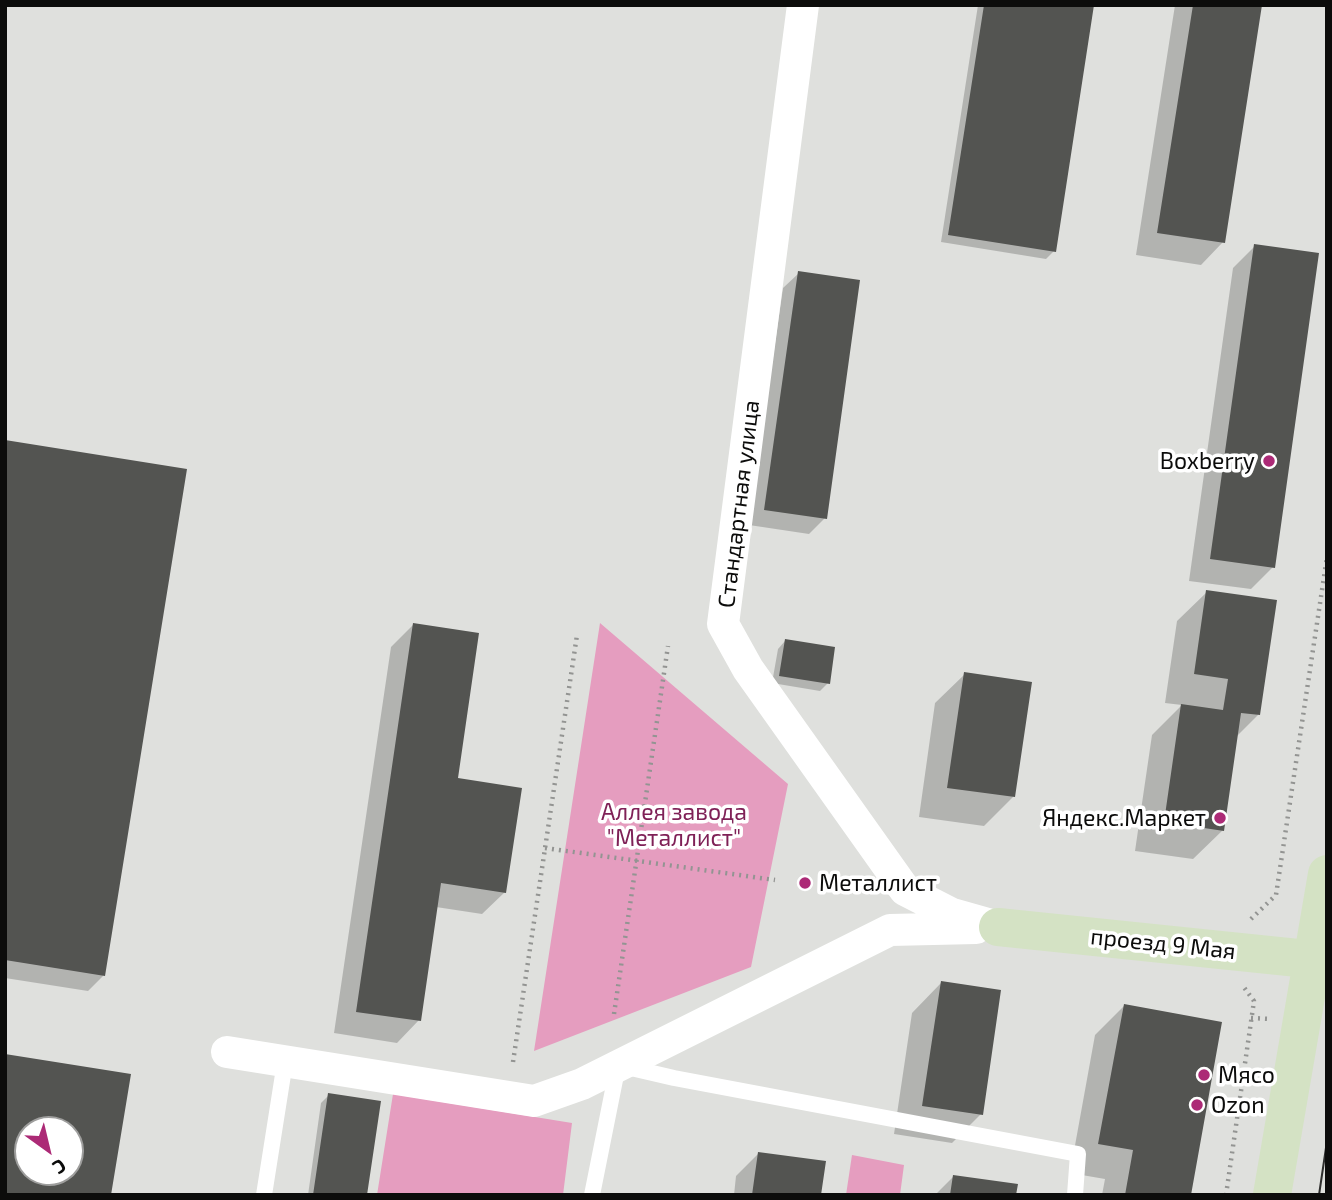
<!DOCTYPE html>
<meta charset="utf-8">
<style>
body{margin:0}
#map{position:relative;width:1332px;height:1200px;overflow:hidden;background:#dfe0dd;font-family:"Exo 2",sans-serif}
canvas{display:block}
.frame{position:absolute;inset:0;border:7px solid #0c0c0b;pointer-events:none}
.north{position:absolute;left:14px;top:1116px;width:70px;height:70px;box-sizing:border-box;background:#fff;border:2px solid #9e9e9d;border-radius:50%;rotate:146deg;font-size:19px;font-weight:700;line-height:28px;text-align:center;color:#0c0c0b}
.north::after{content:'';display:block;margin:auto;width:24px;height:32px;background:#ac2a76;clip-path:polygon(50% 0,100% 100%,50% 72%,0 100%)}
</style>
<div id="map">
<canvas width="1332" height="1200"></canvas>
<div class="frame"></div>
<div class="north">С</div>
</div>
<script>
const ctx = document.querySelector('canvas').getContext('2d');
ctx.lineJoin = 'round';
function fill(path, color) { ctx.fillStyle = color; ctx.fill(path, 'evenodd'); }
const toPath = rows => new Path2D(rows.map(r => 'M' + r).join(''));
function stroke(path, color, width, dash) { ctx.strokeStyle = color; ctx.lineWidth = width; ctx.lineCap = dash ? 'butt' : 'round'; ctx.setLineDash(dash || []); ctx.stroke(path); }
function write(font, color, halo, rows, align = 'center') {
  ctx.font = font + ' "Exo 2",sans-serif'; ctx.lineWidth = 7; ctx.setLineDash([]); ctx.textBaseline = 'middle'; ctx.strokeStyle = halo; ctx.fillStyle = color; for (const [text, x, y, turn = 0] of rows) {
    ctx.save(); ctx.translate(x, y); ctx.rotate((+turn || 0) * Math.PI / 180); ctx.textAlign = isNaN(turn) ? turn : align; if (halo) ctx.strokeText(text, 0, 0); ctx.fillText(text, 0, 0); ctx.restore();
  }
}
fill(toPath([
 [600,623,788,784,751,967,534,1051],
 [393,1094,572,1123,563,1195,377,1195],
 [852,1155,904,1165,900,1195,846,1195]
]), '#e59dbf');
fill(toPath([
 [978,5,1092,5,1054,251,1046,259,941,242],
 [1175,5,1261,5,1223,242,1201,265,1136,255],
 [1255,246,1273,567,1251,589,1189,581,1233,268],
 [799,273,825,518,809,534,749,525,783,288],
 [5,441,103,976,88,991,5,978],
 [1207,592,1258,715,1236,737,1223,830,1193,859,1135,851,1152,735,1182,705,1165,703,1177,621],
 [413,625,456,780,505,892,482,914,436,907,419,1020,397,1043,334,1033,391,647],
 [785,641,828,683,820,691,772,683,778,649],
 [965,674,1013,797,984,826,919,817,935,703],
 [941,983,981,1114,952,1143,894,1134,912,1013],
 [1124,1006,1189,1195,1102,1195,1105,1179,1070,1173,1095,1035],
 [329,1095,365,1195,308,1195,321,1103],
 [758,1154,819,1195,734,1195,736,1176],
 [953,1177,1014,1195,935,1195]
]), '#0003');
fill(toPath([
 [984,5,1094,5,1056,252,948,235],
 [1193,5,1262,5,1225,243,1157,233],
 [1254,244,1319,253,1275,568,1210,559],
 [798,271,860,280,827,519,764,510],
 [5,440,187,469,105,976,5,960],
 [1206,590,1277,600,1260,715,1241,713,1224,831,1164,822,1181,704,1223,710,1228,679,1194,674],
 [413,623,479,633,458,778,522,788,506,893,441,883,421,1021,356,1012],
 [785,639,835,647,830,684,779,676],
 [964,672,1032,682,1015,797,947,788],
 [941,981,1001,990,983,1115,922,1106],
 [1124,1004,1222,1022,1191,1195,1125,1195,1133,1150,1098,1144],
 [5,1054,131,1074,111,1195,5,1195],
 [28,1130,70,1130,70,1172,28,1172],
 [328,1093,381,1101,367,1195,313,1195],
 [758,1152,826,1161,821,1195,752,1195],
 [953,1175,1018,1184,1016,1195,950,1195]
]), '#535451');
stroke(toPath([
 [545,848,775,880],
 [1251,919,1276,895,1327,557],
 [614,1014,668,646],
 [1251,1018,1270,1019],
 [513,1062,577,635],
 [1226,1195,1254,1001,1243,986]
]), '#939492', 4.5, [2, 5]);
stroke(toPath([
 [264,1195,285,1062],
 [592,1195,618,1065,674,1078,1078,1154,1075,1195]
]), '#fff', 16);
stroke(toPath([
 [803,5,723,624,748,669,905,890,952,914,998,927],
 [227,1052,534,1101,582,1084,890,930,976,928]
]), '#fff', 32);
stroke(toPath([
 [998,927,1327,961],
 [1272,1195,1327,874]
]), '#d4e2c4', 38);
stroke(toPath([
 [1319,1195,1327,1141]
]), '#2e2e2d', 2);
for (const [x, y, r, color] of [
 [1269,461,7,"#ac2a76"],
 [1220,818,7,"#ac2a76"],
 [805,883,7,"#ac2a76"],
 [1204,1075,7,"#ac2a76"],
 [1197,1105,7,"#ac2a76"]
]) { const dot = new Path2D(); dot.arc(x, y, r, 0, 2 * Math.PI); ctx.fillStyle = color; ctx.fill(dot); stroke(dot, '#fff', 2.5); }
write('23px', '#0c0c0b', '#fff', [
 ["Boxberry",1255,461,"right"],
 ["Яндекс.Маркет",1206,818,"right"],
 ["Металлист",819,883],
 ["Мясо",1218,1075],
 ["Ozon",1211,1105]
], 'left');
write('23px', '#0c0c0b', '#fff', [
 ["Стандартная улица",739,504,-83],
 ["проезд 9 Мая",1163,944,6]
]);
write('23px', '#7f2157', '#fff', [
 ["Аллея завода",674,812],
 ["\"Металлист\"",674,838]
]);
</script>
